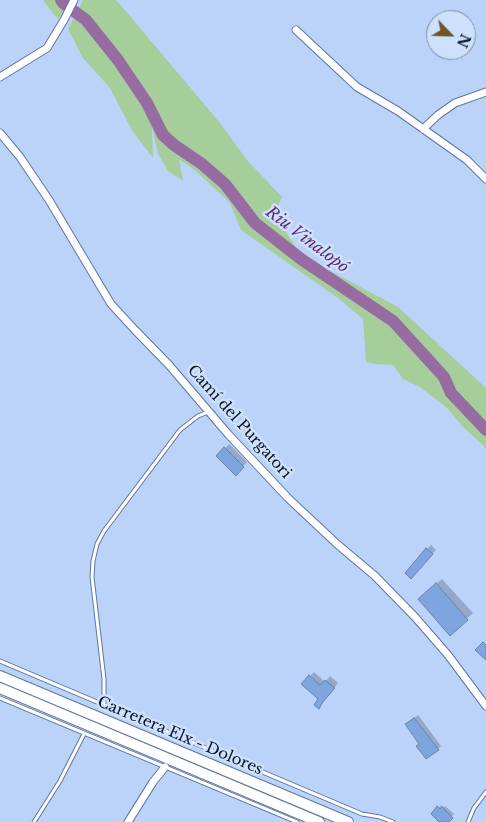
<!DOCTYPE html>
<meta charset="utf-8">
<style>
body{margin:0}
#map{position:relative;width:486px;height:822px;overflow:hidden;background:#bbd3f9;font-family:"Libre Baskerville",serif}
canvas{display:block}
.north{position:absolute;left:426px;top:10px;width:50px;height:50px;box-sizing:border-box;background:#cde0fc;border:1px solid #7f8fa6;border-radius:50%;rotate:114deg;font-size:14px;font-weight:700;line-height:20px;text-align:center;color:#0b1626}
.north::after{content:'';display:block;margin:auto;width:18px;height:22px;background:#705527;clip-path:polygon(50% 0,100% 100%,50% 72%,0 100%)}
</style>
<div id="map">
<canvas width="486" height="822"></canvas>
<div class="north">N</div>
</div>
<script>
const ctx = document.querySelector('canvas').getContext('2d');
ctx.lineJoin = 'round';
function fill(path, color) { ctx.fillStyle = color; ctx.fill(path, 'evenodd'); }
const toPath = rows => new Path2D(rows.map(r => 'M' + r).join(''));
function stroke(path, color, width, dash) { ctx.strokeStyle = color; ctx.lineWidth = width; ctx.lineCap = dash ? 'butt' : 'round'; ctx.setLineDash(dash || []); ctx.stroke(path); }
function write(font, color, halo, rows, align = 'center') {
  ctx.font = font + ' "Libre Baskerville",serif'; ctx.lineWidth = 5; ctx.setLineDash([]); ctx.textBaseline = 'middle'; ctx.strokeStyle = halo; ctx.fillStyle = color; for (const [text, x, y, turn = 0] of rows) {
    ctx.save(); ctx.translate(x, y); ctx.rotate((+turn || 0) * Math.PI / 180); ctx.textAlign = isNaN(turn) ? turn : align; if (halo) ctx.strokeText(text, 0, 0); ctx.fillText(text, 0, 0); ctx.restore();
  }
}
fill(toPath([
 [43,0,69,0,59,19,54,15],
 [83,0,116,0,124,9,220,123,247,160,282,197,274,215,302,256,398,307,486,388,486,448,463,427,447,408,420,387,403,379,393,365,375,364,366,362,363,319,338,298,241,230,230,203,196,171,179,159,183,181,168,171,158,154,152,127,153,158,133,132,110,88,83,58,68,29]
]), '#a5ce9a');
fill(toPath([
 [229,444,247,462,236,474,217,456],
 [431,545,436,550,415,573,427,549],
 [442,579,473,613,450,635,425,593],
 [314,672,325,682,330,676,338,683,319,708,320,699,303,684],
 [418,715,441,746,438,749,410,721],
 [441,805,444,807,445,806,454,814,448,822,441,822,432,814]
]), '#0003');
stroke(toPath([
 [61,0,63,3,86,20,118,60,147,103,163,135,174,145,202,164,225,184,255,223,301,259,393,321,444,377,451,393,486,430]
]), '#976ca3', 12);
const building = toPath([
 [224,447,244,467,236,476,216,456,224,447],
 [426,548,433,554,411,579,405,573,426,548],
 [436,583,468,620,450,636,418,599,436,583],
 [483,642,486,645,486,660,475,650,483,642],
 [309,675,320,685,325,680,335,688,322,703,319,709,314,705,318,699,301,684,309,675],
 [414,718,439,750,426,759,416,746,419,744,405,724,414,718],
 [437,806,440,809,442,807,453,818,449,822,439,822,431,814,437,806]
]);
fill(building, '#7fa5df');
stroke(building, '#6884af', 1);
const service = toPath([
 [0,661,362,814,380,817,393,822],
 [0,698,297,822],
 [104,705,104,679,92,577,93,561,97,544,104,531,180,430,198,416,208,412],
 [34,822,60,781,84,734],
 [468,822,474,808,486,792]
]);
const minor = toPath([
 [296,30,357,87,398,111,467,160,486,179],
 [0,77,47,48,64,20,74,0],
 [423,129,438,115,455,103,486,92],
 [0,133,20,157,49,200,111,304,135,330,169,365,228,434,288,498,337,544,375,576,415,617,448,655,486,706],
 [128,822,153,782,165,767]
]);
const secondary = toPath([
 [0,676,348,822],
 [0,688,319,822]
]);
stroke(service, '#5c77a2', 5);
stroke(minor, '#5c77a2', 9);
stroke(secondary, '#5c77a2', 12);
stroke(service, '#fff', 3);
stroke(minor, '#fff', 7);
stroke(secondary, '#fff', 10);
write('15px', '#0b1626', '#cde0fc', [
 ["Camí del Purgatori",239,422,48],
 ["Carretera Elx - Dolores",180,736,23]
]);
write('italic 16px', '#612a6f', '#cde0fc', [
 ["Riu Vinalopó",307,240,37]
]);
</script>
